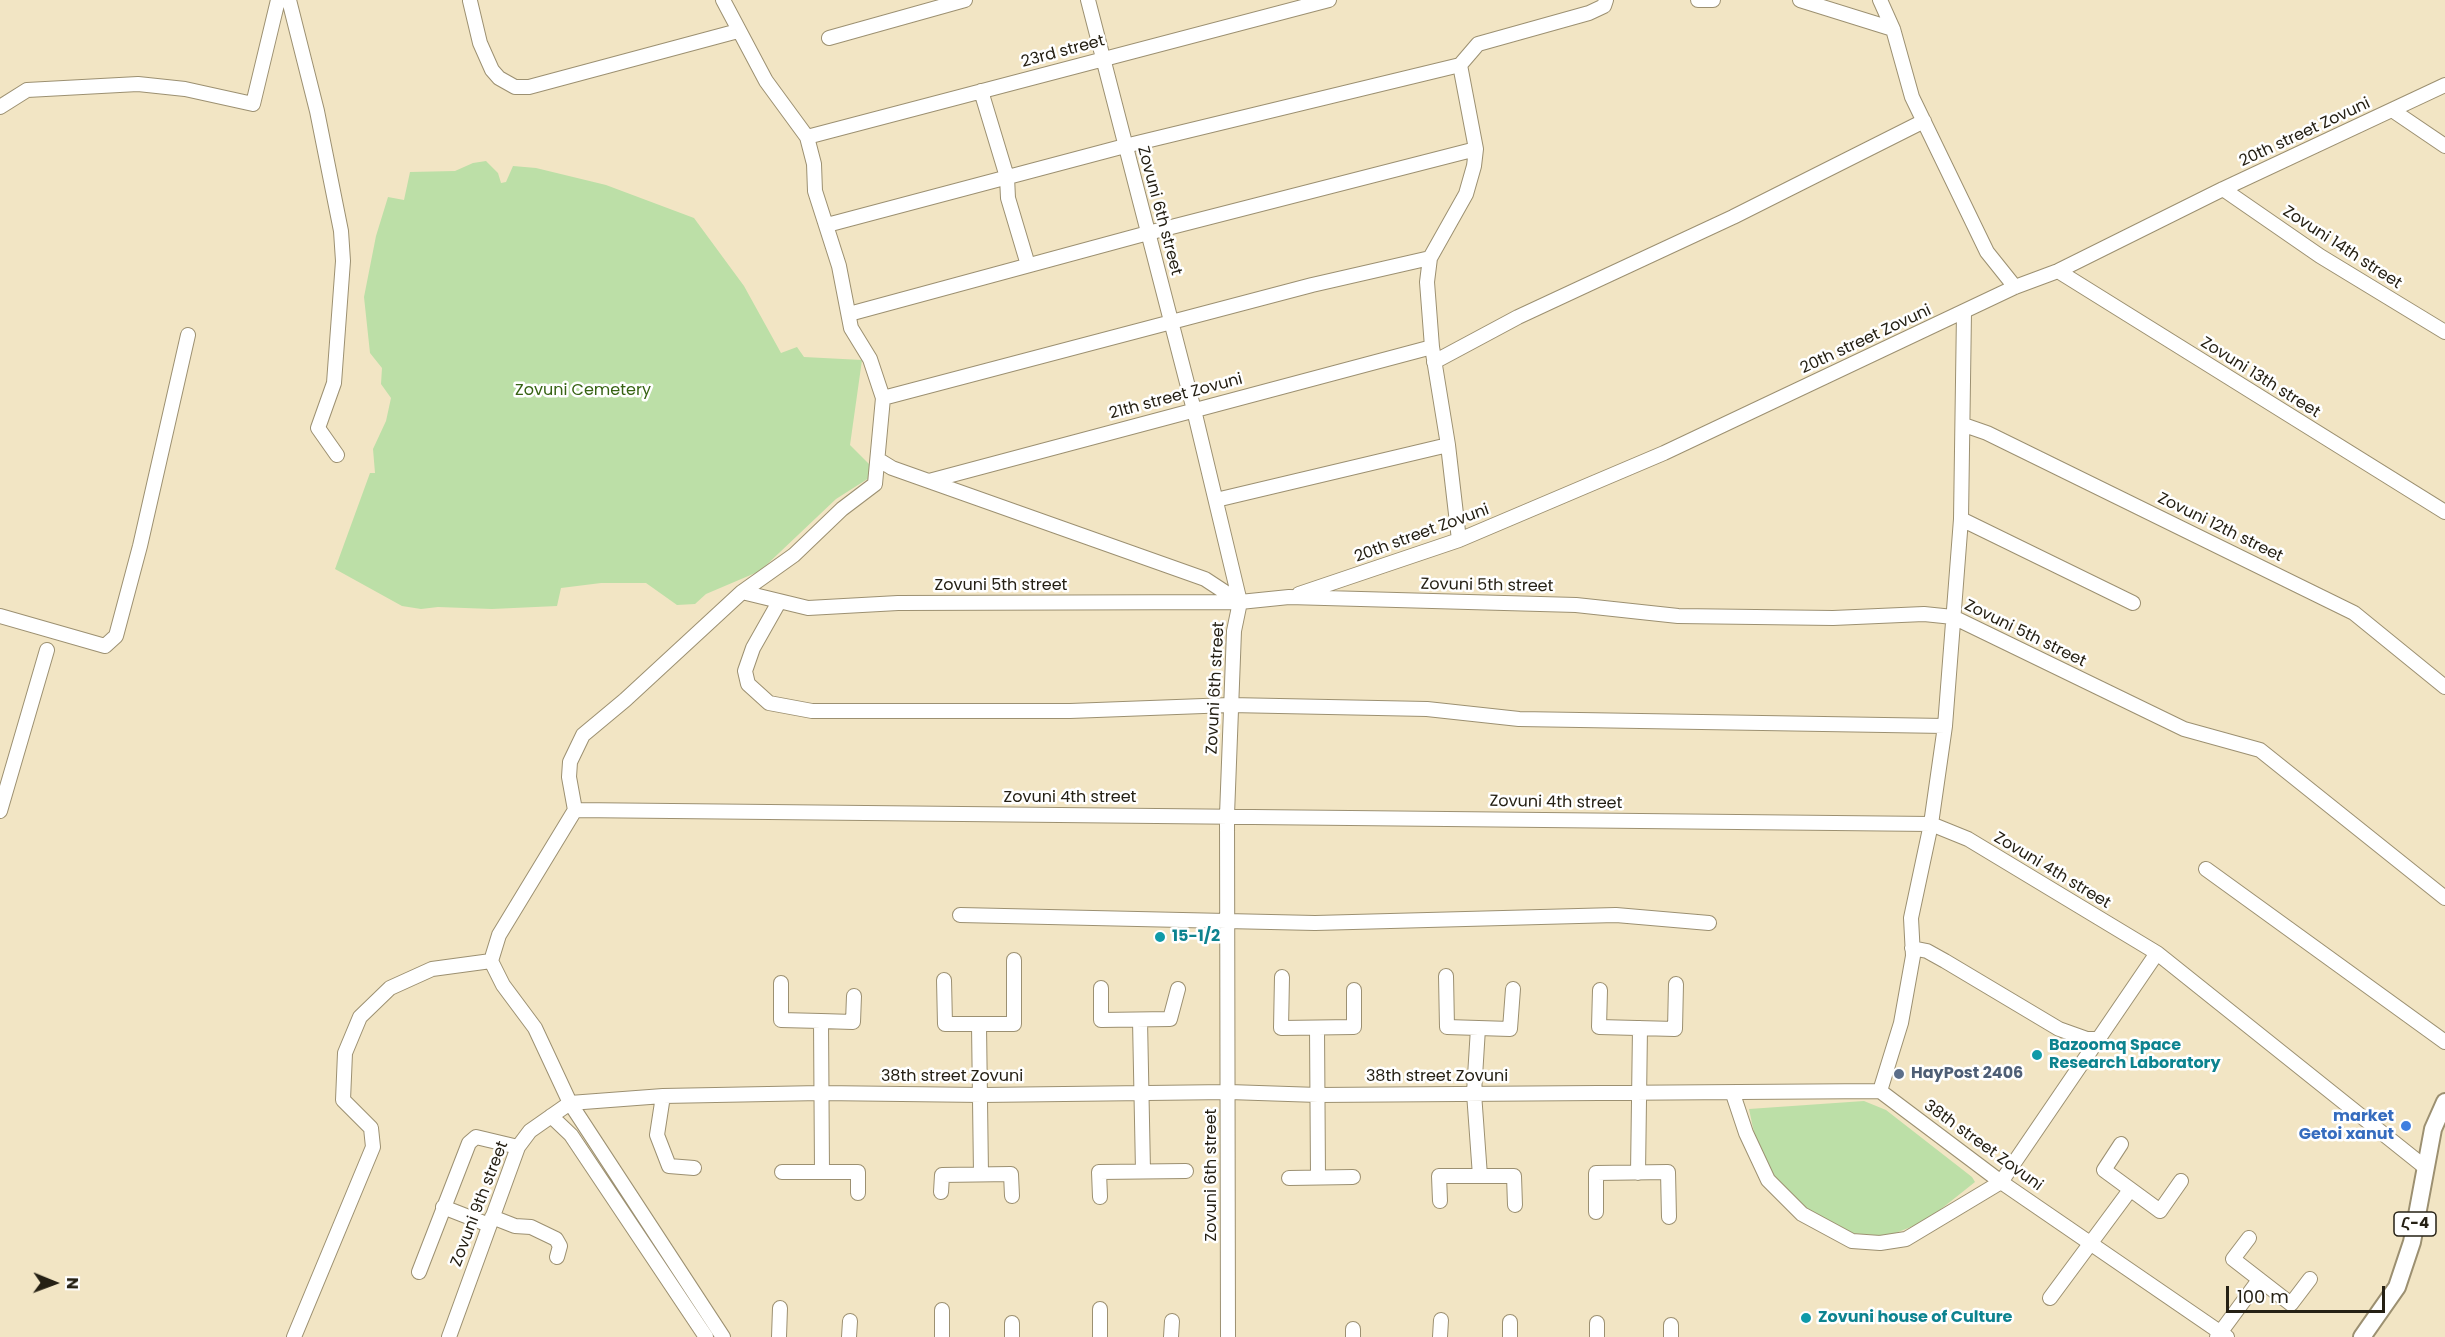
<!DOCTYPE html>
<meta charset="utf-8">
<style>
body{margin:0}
#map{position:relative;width:2445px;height:1337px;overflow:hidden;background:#f2e5c4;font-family:Poppins,sans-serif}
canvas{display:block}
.north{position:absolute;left:24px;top:1253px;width:60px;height:60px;-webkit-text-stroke:4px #fff;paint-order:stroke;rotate:91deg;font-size:16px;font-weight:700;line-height:24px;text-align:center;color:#252014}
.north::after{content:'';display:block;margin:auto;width:21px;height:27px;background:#252014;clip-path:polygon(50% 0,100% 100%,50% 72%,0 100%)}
.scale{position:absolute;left:2226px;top:1286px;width:159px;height:27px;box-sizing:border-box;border:3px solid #252014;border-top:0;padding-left:8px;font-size:18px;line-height:21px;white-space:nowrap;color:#252014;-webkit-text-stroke:4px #fff;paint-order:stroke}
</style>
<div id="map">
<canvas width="2445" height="1337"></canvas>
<div class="north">N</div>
<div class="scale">100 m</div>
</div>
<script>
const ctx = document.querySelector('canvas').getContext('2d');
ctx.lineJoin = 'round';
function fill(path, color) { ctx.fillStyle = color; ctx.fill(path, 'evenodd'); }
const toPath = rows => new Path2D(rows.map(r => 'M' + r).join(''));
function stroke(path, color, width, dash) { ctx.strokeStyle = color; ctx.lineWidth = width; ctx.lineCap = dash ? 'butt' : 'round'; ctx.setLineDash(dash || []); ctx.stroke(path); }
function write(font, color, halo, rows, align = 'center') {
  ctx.font = font + ' Poppins,"Noto Sans Armenian",sans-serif'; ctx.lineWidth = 5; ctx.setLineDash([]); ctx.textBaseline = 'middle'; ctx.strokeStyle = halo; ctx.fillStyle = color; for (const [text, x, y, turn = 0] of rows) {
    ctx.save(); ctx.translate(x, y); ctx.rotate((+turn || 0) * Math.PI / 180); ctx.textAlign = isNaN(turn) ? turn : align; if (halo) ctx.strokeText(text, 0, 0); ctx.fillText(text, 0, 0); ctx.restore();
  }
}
fill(toPath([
 [486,161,498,173,501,183,506,182,513,166,536,168,606,185,694,218,744,286,781,353,797,347,804,357,862,360,850,445,869,464,869,478,836,499,760,571,706,594,695,604,677,605,646,583,601,583,561,588,557,606,492,609,438,607,421,609,402,606,335,569,370,473,375,473,373,449,386,421,391,398,381,384,382,368,370,353,364,297,376,236,388,197,404,200,410,172,455,171,473,163],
 [1864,1101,1886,1110,1972,1177,1975,1182,1926,1221,1888,1236,1848,1233,1812,1214,1780,1185,1767,1168,1756,1142,1749,1109]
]), '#bcdfa7');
const minor = toPath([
 [289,0,317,111,341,231,343,261,334,383,318,428,337,455],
 [723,0,766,81,807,137,814,164,815,191,839,266,851,328,870,359,883,398,1312,285,1430,258],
 [1088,0,1194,410,1240,602,1234,631,1227,815,1228,1337],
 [1698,0,1713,0],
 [1800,0,1893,29],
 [1880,0,1893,29,1912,97,1987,252,2015,287],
 [470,1,480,43,492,70,499,78,515,87,529,87,738,31],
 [829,38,965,0],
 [981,91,1007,177,1008,198,1028,265],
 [0,107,27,90,138,84,185,89,253,104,278,0],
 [2392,110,2445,146],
 [807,137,1329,0],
 [2223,189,2320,256,2445,332],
 [827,225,1125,146,1460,65],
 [2058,271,2445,512],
 [849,314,1148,233,1476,149],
 [1434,362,1518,317,1733,217,1924,121],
 [1964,425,1987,433,2354,613,2445,687],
 [879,460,892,468,1205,579,1240,602],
 [929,481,1432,347],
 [1216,500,1448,445],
 [1961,519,2133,603],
 [1459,540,1448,445,1432,347,1427,282,1430,258,1466,194,1474,166,1476,149,1460,65,1478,44,1589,13,1604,6,1606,0],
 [742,592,794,555,842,509,875,484,883,398],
 [1299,594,1459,540,1664,453,2015,287,2058,271,2223,189,2445,85],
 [779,602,753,648,745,671,748,684,769,703,812,711,1070,711,1230,705,1427,709,1519,719,1945,726],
 [0,616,105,646,116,636,140,546,188,335],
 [575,810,569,777,570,762,583,735,625,700,742,592,808,608,898,603,1240,602,1289,597,1576,605,1678,616,1833,618,1924,614,1953,617,2184,729,2260,750,2445,898],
 [575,810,1931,824,1968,839,2157,953,2426,1168],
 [575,810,499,935,491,961,503,985,535,1028,570,1103,723,1337],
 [0,811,47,650],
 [2206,869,2445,1042],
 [960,915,1315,923,1616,915,1709,923],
 [1912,948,1927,951,1945,961,2059,1029,2087,1039,2099,1039],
 [1446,976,1447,1027,1510,1029,1513,989],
 [1282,977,1281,1028,1354,1027,1354,990],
 [944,980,945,1024,1014,1024,1014,960],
 [781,983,781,1020,821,1021],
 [1101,988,1101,1020,1170,1019,1178,989],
 [1600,990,1599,1027,1675,1029,1676,984],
 [1140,1020,1143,1171],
 [979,1025,981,1174],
 [1317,1028,1318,1177],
 [1478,1028,1474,1093,1480,1176],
 [1880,1091,1901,1023,1913,956,1911,918,1931,824,1945,726,1961,519,1964,312],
 [1733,1094,1746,1133,1768,1180,1802,1214,1852,1241,1880,1243,1906,1239,2001,1182,2157,953],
 [663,1096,657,1135,669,1166,694,1168],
 [551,1116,571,1135,706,1337],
 [2121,1144,2104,1170,2160,1211,2181,1181],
 [782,1172,858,1172,858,1193],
 [822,1172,821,1021,853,1022,854,996],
 [1638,1173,1640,1028],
 [1289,1178,1353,1177],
 [941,1192,942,1175,1011,1174,1012,1196],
 [1100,1197,1099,1172,1186,1171],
 [1440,1201,1439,1176,1514,1176,1515,1205],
 [443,1207,489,1225],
 [1596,1212,1596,1173,1668,1172,1669,1217],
 [492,1217,515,1226,531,1227,556,1239,560,1246,557,1257],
 [2249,1238,2233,1259,2291,1304,2310,1279],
 [419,1272,469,1143,476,1137,518,1147],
 [2050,1298,2130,1190],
 [294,1337,373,1147,371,1128,343,1100,345,1053,360,1017,390,988,432,969,491,961],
 [449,1337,518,1147,530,1131,570,1103,663,1096,821,1093,982,1095,1229,1092,1318,1095,1880,1091,2001,1182,2227,1337],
 [779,1337,780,1308],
 [849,1337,850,1321],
 [942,1337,942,1310],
 [1012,1337,1012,1323],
 [1100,1337,1100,1309],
 [1171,1337,1172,1321],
 [1353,1337,1353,1329],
 [1440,1337,1441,1320],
 [1510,1337,1510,1322],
 [1597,1337,1597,1323],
 [1671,1337,1671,1325],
 [2217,1337,2259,1280]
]);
const major = toPath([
 [2362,1337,2397,1287,2412,1242,2433,1129,2445,1102]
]);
stroke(minor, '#9c9071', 16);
stroke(major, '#9c9071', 20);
stroke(minor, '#fff', 14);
stroke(major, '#fff', 16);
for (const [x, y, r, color] of [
 [1160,937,6,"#0f9aa8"],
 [2037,1055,6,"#0f9aa8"],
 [1899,1074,6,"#5c6f8a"],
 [2406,1126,6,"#3f7fe0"],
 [1806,1318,6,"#0f9aa8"]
]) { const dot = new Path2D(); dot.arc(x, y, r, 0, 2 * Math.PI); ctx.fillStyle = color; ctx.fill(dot); stroke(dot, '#fff', 2); }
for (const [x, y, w] of [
 [2415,1224,42]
]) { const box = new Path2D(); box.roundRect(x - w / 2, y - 12, w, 24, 4.5); ctx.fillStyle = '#fff'; ctx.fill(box); stroke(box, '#252014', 1.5); }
write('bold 15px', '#252014', null, [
 ["Հ-4",2415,1224]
]);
write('16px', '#252014', '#fff', [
 ["23rd street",1063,52,-15],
 ["20th street Zovuni",2305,133,-25],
 ["Zovuni 6th street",1159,211,75],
 ["Zovuni 14th street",2342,248,33],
 ["20th street Zovuni",1866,340,-25],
 ["Zovuni 13th street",2260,378,32],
 ["21th street Zovuni",1176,397,-15],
 ["Zovuni 12th street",2220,528,26],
 ["20th street Zovuni",1422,534,-20],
 ["Zovuni 5th street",1001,586],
 ["Zovuni 5th street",1487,586,1],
 ["Zovuni 5th street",2025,634,26],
 ["Zovuni 6th street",1216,688,-87],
 ["Zovuni 4th street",1070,798],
 ["Zovuni 4th street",1556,803,1],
 ["Zovuni 4th street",2052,871,31],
 ["38th street Zovuni",952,1077],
 ["38th street Zovuni",1437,1077],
 ["38th street Zovuni",1983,1146,36],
 ["Zovuni 6th street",1212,1175,-90],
 ["Zovuni 9th street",480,1204,-69]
]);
write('16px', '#376314', '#fff', [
 ["Zovuni Cemetery",583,391]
]);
write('bold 16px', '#0d838f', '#fff', [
 ["15-1/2",1172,937],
 ["Bazoomq Space",2049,1046],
 ["Research Laboratory",2049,1064],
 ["Zovuni house of Culture",1818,1318]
], 'left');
write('bold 16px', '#4e5e75', '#fff', [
 ["HayPost 2406",1911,1074]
], 'left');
write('bold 16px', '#366cbe', '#fff', [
 ["market",2394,1117],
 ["Getoi xanut",2394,1135]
], 'right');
</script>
